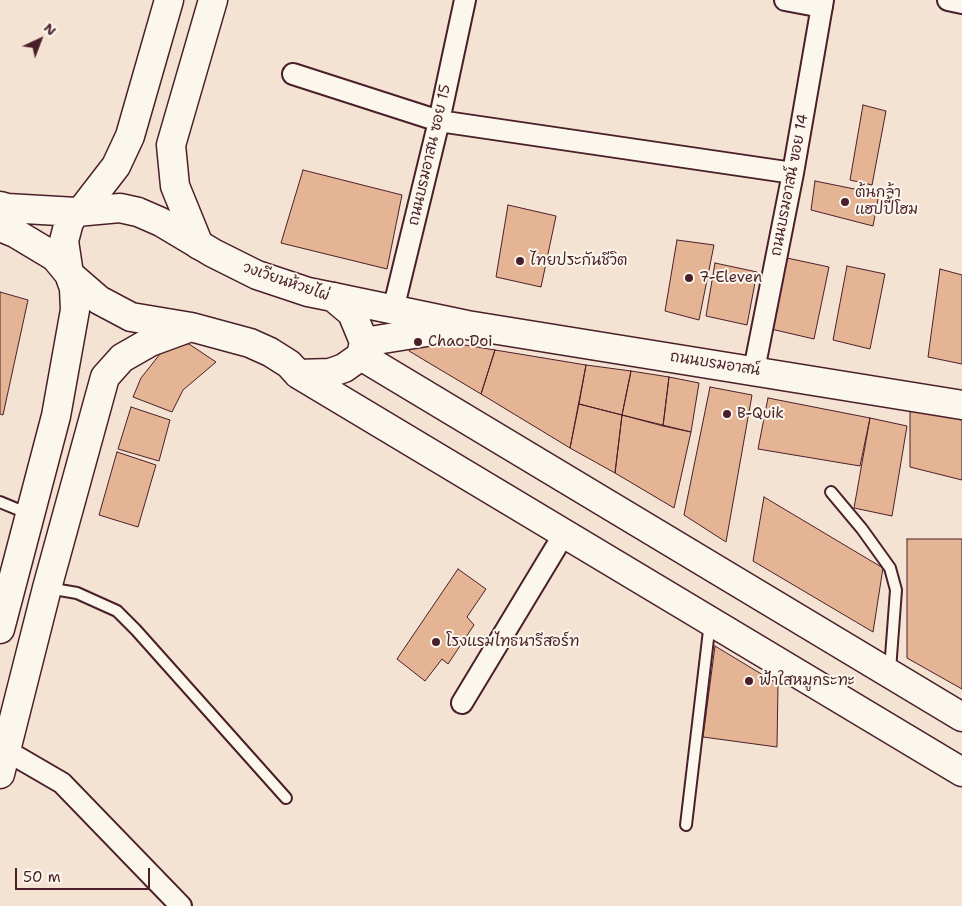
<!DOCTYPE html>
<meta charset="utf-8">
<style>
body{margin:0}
#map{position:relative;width:962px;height:906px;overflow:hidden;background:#f4e3d2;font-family:"Shantell Sans",sans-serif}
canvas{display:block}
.north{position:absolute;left:15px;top:15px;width:50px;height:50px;-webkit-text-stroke:4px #fbf7ec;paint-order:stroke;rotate:43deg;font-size:14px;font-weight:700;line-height:20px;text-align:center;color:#4a1f2b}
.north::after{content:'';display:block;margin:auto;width:18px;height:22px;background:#4a1f2b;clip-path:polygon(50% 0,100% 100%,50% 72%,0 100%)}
.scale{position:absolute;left:15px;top:868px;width:135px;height:22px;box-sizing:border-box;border:2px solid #4a1f2b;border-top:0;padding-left:6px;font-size:15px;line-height:18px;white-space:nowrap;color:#4a1f2b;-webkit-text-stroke:4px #fbf7ec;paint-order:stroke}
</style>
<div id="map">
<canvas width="962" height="906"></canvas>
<div class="north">N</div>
<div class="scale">50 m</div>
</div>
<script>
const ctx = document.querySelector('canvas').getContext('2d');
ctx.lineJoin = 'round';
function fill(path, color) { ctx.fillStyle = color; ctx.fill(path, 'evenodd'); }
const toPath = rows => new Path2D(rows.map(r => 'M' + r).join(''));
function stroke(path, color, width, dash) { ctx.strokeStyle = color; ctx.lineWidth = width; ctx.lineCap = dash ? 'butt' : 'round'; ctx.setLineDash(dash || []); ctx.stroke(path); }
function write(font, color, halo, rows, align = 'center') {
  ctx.font = font + ' "Shantell Sans","Playpen Sans Thai",sans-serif'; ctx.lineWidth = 4; ctx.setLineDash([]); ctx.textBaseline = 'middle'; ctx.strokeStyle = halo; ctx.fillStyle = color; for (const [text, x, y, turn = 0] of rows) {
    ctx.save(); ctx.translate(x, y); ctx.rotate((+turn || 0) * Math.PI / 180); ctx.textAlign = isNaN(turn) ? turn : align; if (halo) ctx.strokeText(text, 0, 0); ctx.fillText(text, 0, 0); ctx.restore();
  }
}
const building = toPath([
 [863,105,886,111,872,185,850,180,863,105],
 [303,170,402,195,387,269,281,243,303,170],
 [815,181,879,194,873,226,811,210,815,181],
 [508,205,556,216,541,287,496,277,508,205],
 [677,240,714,245,699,320,665,311,677,240],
 [787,258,829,267,814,339,771,329,787,258],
 [715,263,757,272,747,325,706,316,715,263],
 [847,266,885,274,870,349,833,340,847,266],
 [940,269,962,275,962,364,928,357,940,269],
 [0,292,28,300,3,415,0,414,0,292],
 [416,337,495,350,481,394,409,351,416,337],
 [175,343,189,344,216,362,183,390,172,412,133,397,141,378,164,349,175,343],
 [495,350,586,365,570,448,481,394,495,350],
 [586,365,631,371,622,415,579,404,586,365],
 [631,371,669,377,663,426,622,415,631,371],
 [669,377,699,383,691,432,663,426,669,377],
 [710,387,752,395,726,542,684,515,710,387],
 [768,398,870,418,860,466,758,449,768,398],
 [579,404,622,415,615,473,570,448,579,404],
 [131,407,170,420,159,461,118,449,131,407],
 [910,408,962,417,962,480,910,467,910,408],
 [622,415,691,432,674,508,615,473,622,415],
 [870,418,907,426,892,516,854,508,870,418],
 [117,452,156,465,138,527,99,515,117,452],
 [764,497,883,568,873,632,753,561,764,497],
 [907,539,962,539,962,689,907,658,907,539],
 [458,569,486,589,467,617,474,625,448,664,442,659,425,681,397,659,458,569],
 [715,646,778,684,777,747,703,737,715,646]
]);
fill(building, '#e4b495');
stroke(building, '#4a1f2b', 1);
const service = toPath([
 [831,492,862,529,890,568,896,590,890,670],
 [0,502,29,514],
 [48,588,77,593,117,611,136,630,286,798],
 [686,825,710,622]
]);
const minor = toPath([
 [785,0,822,7],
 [948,0,962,3],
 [293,74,439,121,793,173],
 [393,310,439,121,465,0],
 [754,370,793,173,823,0],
 [462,703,564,534],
 [7,751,62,783,181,906]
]);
const secondary = toPath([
 [82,210,116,166,130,136,169,0],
 [199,245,175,186,171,145,213,0],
 [333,297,467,325,962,405],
 [364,342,451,328]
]);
const primary = toPath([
 [0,206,7,208,76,212],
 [120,208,138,212,161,222,213,253,257,275,308,292,333,297,352,313,364,342,361,356,344,368,330,373,298,374,289,364,270,352,250,343,191,327,131,317,99,300,69,274,64,241,69,222,76,212,120,208],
 [0,227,15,233,55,257,69,274,74,288,75,310,56,416,0,629],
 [361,356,962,717],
 [298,374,962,772],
 [0,774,47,588,105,377,122,358,150,342,188,328]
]);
stroke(service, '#4a1f2b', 14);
stroke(minor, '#4a1f2b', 24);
stroke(secondary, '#4a1f2b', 31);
stroke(primary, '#4a1f2b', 31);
stroke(service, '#fbf7ec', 10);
stroke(minor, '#fbf7ec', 20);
stroke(secondary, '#fbf7ec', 28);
stroke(primary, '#fbf7ec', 28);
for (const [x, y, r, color] of [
 [845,202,5,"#4a1f2b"],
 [520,261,5,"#4a1f2b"],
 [689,278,5,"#4a1f2b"],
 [418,342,5,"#4a1f2b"],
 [727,414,5,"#4a1f2b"],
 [436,642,5,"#4a1f2b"],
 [749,681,5,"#4a1f2b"]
]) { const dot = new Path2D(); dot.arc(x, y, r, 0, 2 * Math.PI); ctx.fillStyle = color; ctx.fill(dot); stroke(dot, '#fbf7ec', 2); }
write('15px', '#4a1f2b', '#fbf7ec', [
 ["ถนนบรมอาสน ซอย 15",430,155,-77],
 ["ถนนบรมอาสน์ ฃอย 14",790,185,-79],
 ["วงเวียนห้วยไผ่",286,282,19],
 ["ถนนบรมอาสน์",715,364,9]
]);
write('15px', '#4a1f2b', '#fbf7ec', [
 ["ต้นกล้า",855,193],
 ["แฮปปี้โฮม",855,210],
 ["ไทยประกันชีวิต",530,261],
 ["7-Eleven",699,278],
 ["Chao Doi",428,342],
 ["B-Quik",737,414],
 ["โรงแรมไทธนารีสอร์ท",446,642],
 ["ฟ้าใสหมูกระทะ",759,681]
], 'left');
</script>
